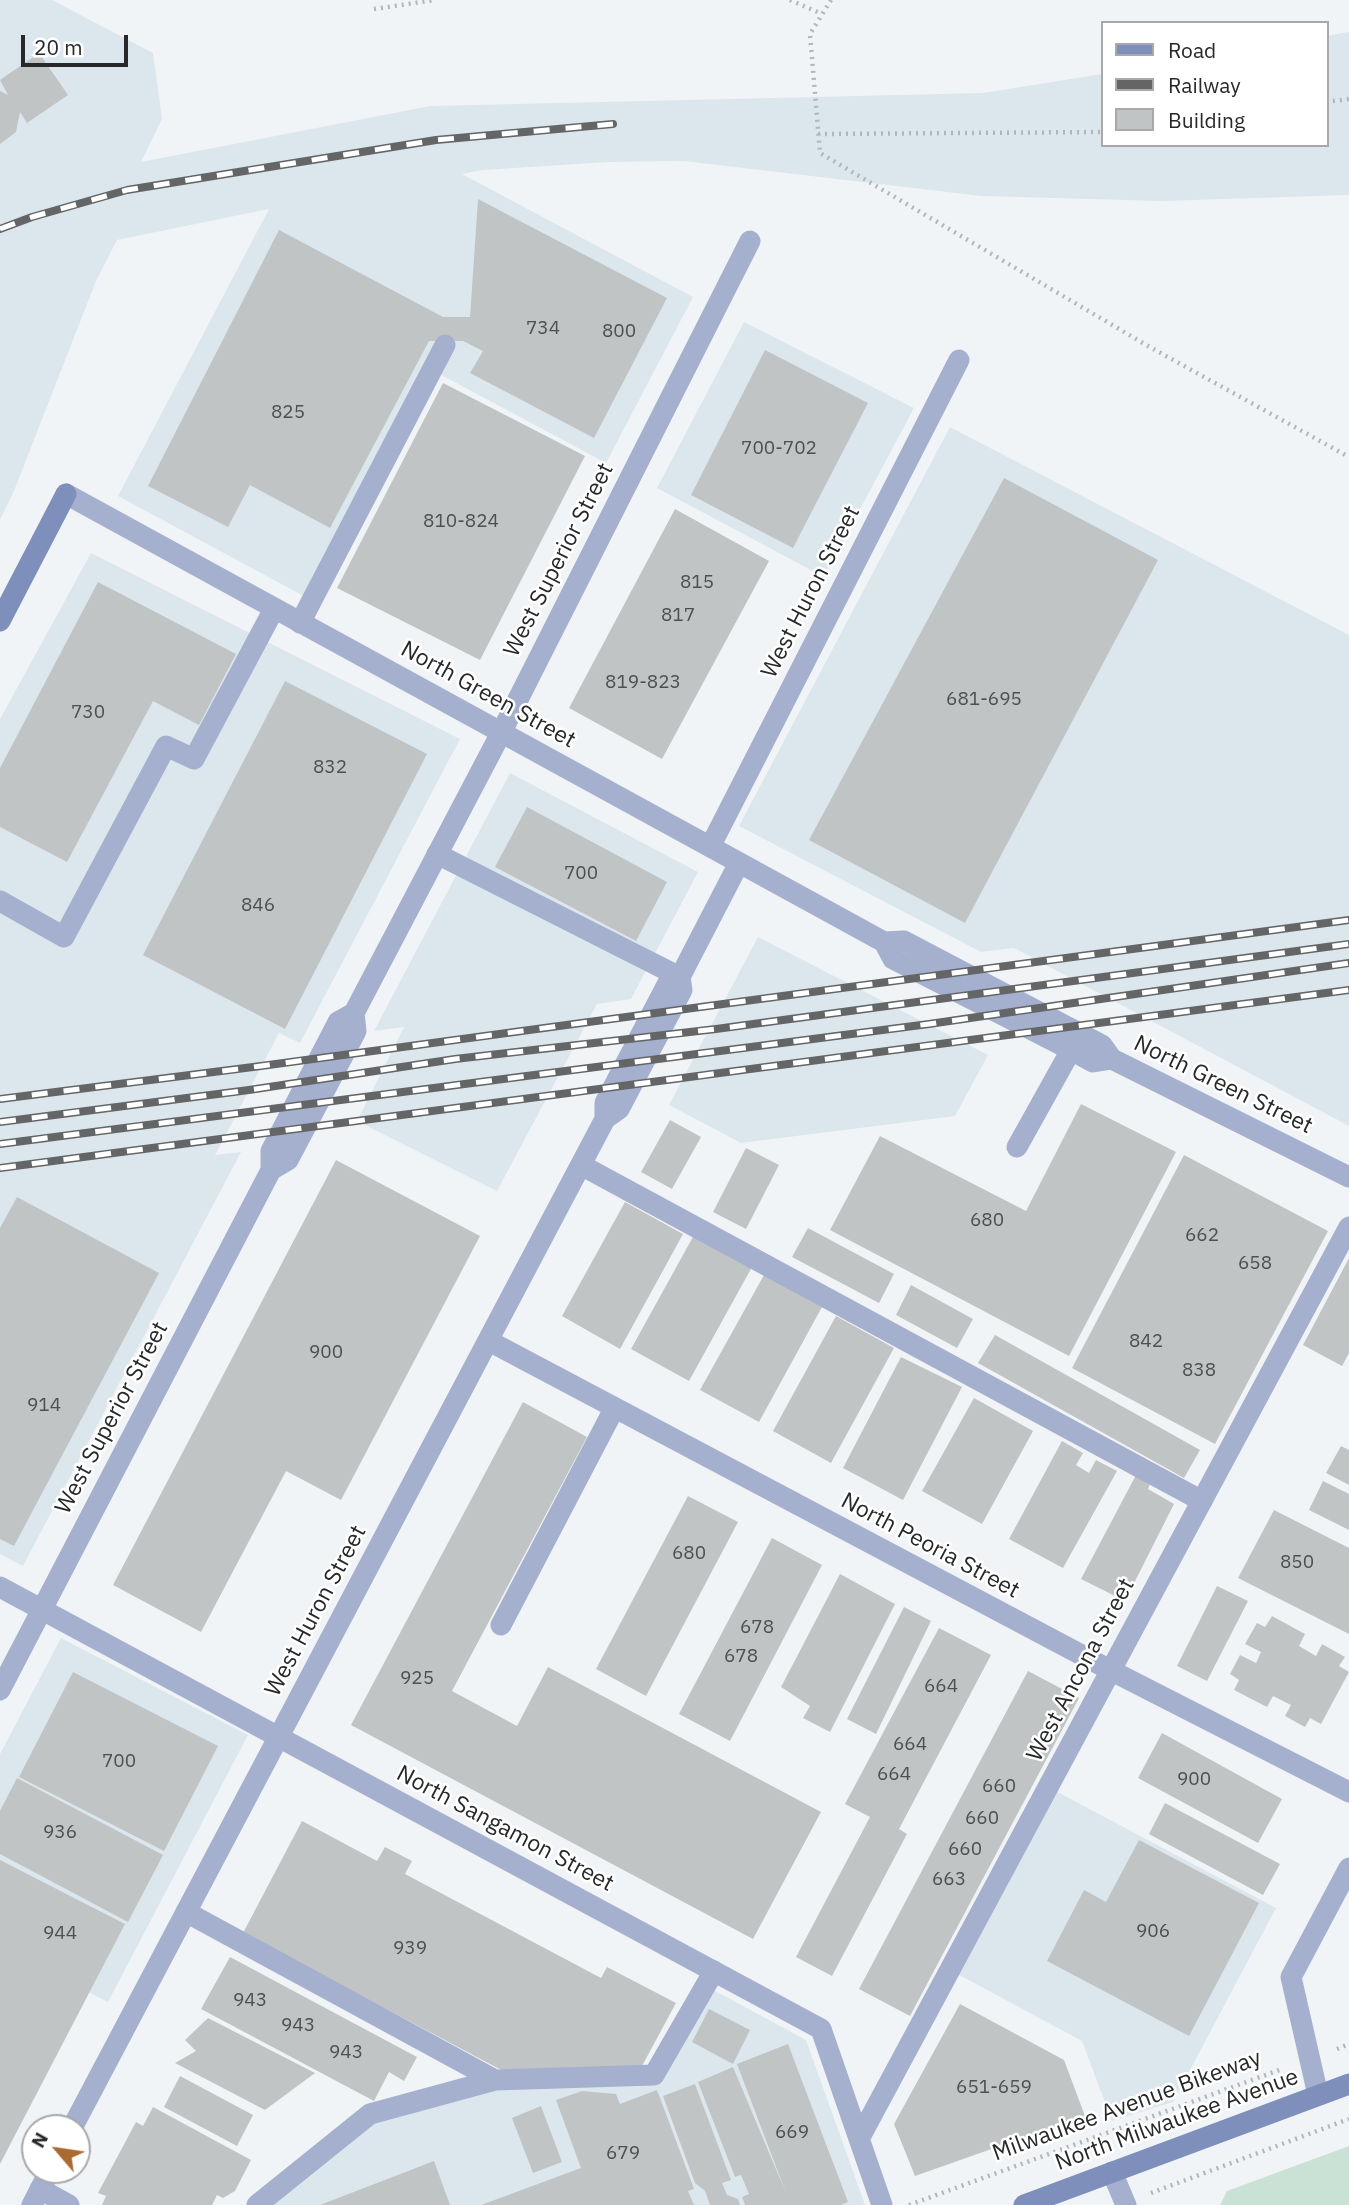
<!DOCTYPE html>
<style>
body{margin:0}
#map{position:relative;width:1349px;height:2205px;overflow:hidden;background:#f1f4f6;font-family:"IBM Plex Sans",sans-serif}
canvas{display:block}
.legend{position:absolute;left:1101px;top:21px;width:228px;height:126px;box-sizing:border-box;background:#fff;border:2px solid #a9a9a9;margin:0;padding:9px 12px;list-style:none;font-size:21px;color:#272829}
.legend li{display:flex;align-items:center;gap:14px;height:35px}
.legend b{width:35px;border:2px solid #a9a9a9}
.north{position:absolute;left:21px;top:2114px;width:70px;height:70px;box-sizing:border-box;background:#fff;border:2px solid #a9a9a9;border-radius:50%;rotate:299deg;font-size:19px;font-weight:700;line-height:28px;text-align:center;color:#272829}
.north::after{content:'';display:block;margin:auto;width:24px;height:32px;background:#aa6a32;clip-path:polygon(50% 0,100% 100%,50% 72%,0 100%)}
.scale{position:absolute;left:21px;top:35px;width:107px;height:32px;box-sizing:border-box;border:4px solid #272829;border-top:0;padding-left:9px;font-size:21px;line-height:24px;white-space:nowrap;color:#272829;-webkit-text-stroke:5px #fff;paint-order:stroke}
</style>
<div id="map">
<canvas width="1349" height="2205"></canvas>
<ul class="legend">
<li><b style="height:9px;background:#7f8fbb"></b>Road</li>
<li><b style="height:9px;background:#636566"></b>Railway</li>
<li><b style="height:19px;background:#c1c4c5"></b>Building</li>
</ul>
<div class="north">N</div>
<div class="scale">20 m</div>
</div>
<script>
const ctx = document.querySelector('canvas').getContext('2d');
ctx.lineJoin = 'round';
function fill(path, color) { ctx.fillStyle = color; ctx.fill(path, 'evenodd'); }
const toPath = rows => new Path2D(rows.map(r => 'M' + r).join(''));
function stroke(path, color, width, dash) { ctx.strokeStyle = color; ctx.lineWidth = width; ctx.lineCap = dash ? 'butt' : 'round'; ctx.setLineDash(dash || []); ctx.stroke(path); }
function write(font, color, halo, rows, align = 'center') {
  ctx.font = font + ' "IBM Plex Sans",sans-serif'; ctx.lineWidth = 5; ctx.setLineDash([]); ctx.textBaseline = 'middle'; ctx.strokeStyle = halo; ctx.fillStyle = color; for (const [text, x, y, turn = 0] of rows) {
    ctx.save(); ctx.translate(x, y); ctx.rotate((+turn || 0) * Math.PI / 180); ctx.textAlign = isNaN(turn) ? turn : align; if (halo) ctx.strokeText(text, 0, 0); ctx.fillText(text, 0, 0); ctx.restore();
  }
}
fill(toPath([
 [0,0,52,0,153,53,162,119,141,162,430,106,983,93,1102,74,1102,145,1326,145,1326,36,1349,32,1349,195,1162,201,981,196,684,161,608,162,483,170,462,174,693,297,606,463,432,370,311,600,118,496,269,209,117,240,96,281,14,491,0,520],
 [744,322,914,408,824,577,657,488],
 [950,427,1349,635,1349,1126,1014,948,981,952,739,826],
 [91,553,460,739,300,1043,279,1033,215,1155,241,1152,23,1566,0,1554,0,719],
 [510,773,698,872,631,999,597,1004,497,1191,357,1121,404,1027,374,1031],
 [758,937,988,1055,955,1116,741,1143,669,1105],
 [61,1638,248,1735,108,2002,0,1947,0,1754],
 [1048,1787,1276,1908,1173,2102,1112,2121,1082,2041,950,1970],
 [706,1986,806,2040,865,2205,257,2205,370,2114,495,2080,654,2075]
]), '#dce7ed');
fill(toPath([
 [1349,2146,1349,2205,1220,2205,1227,2191]
]), '#cae1d5');
fill(toPath([
 [39,53,68,95,27,123,20,112,16,132,0,144,0,91,8,95,0,80],
 [478,199,667,298,594,438,470,373,483,351,463,341,429,341,330,528,250,485,228,527,148,486,279,230,443,317,470,317],
 [765,350,868,403,793,548,691,495],
 [443,383,585,456,480,660,337,588],
 [1004,478,1158,560,965,923,809,840],
 [675,509,769,561,662,759,569,708],
 [98,582,236,654,199,725,153,701,67,862,0,827,0,768],
 [285,681,427,754,285,1029,143,955],
 [527,807,667,882,636,941,495,867],
 [1081,1104,1176,1152,1069,1356,830,1230,880,1136,1026,1211],
 [670,1120,701,1137,672,1189,641,1172],
 [746,1148,779,1165,746,1229,713,1212],
 [1184,1155,1328,1231,1215,1444,1072,1368],
 [336,1160,480,1236,341,1500,286,1471,201,1632,113,1585],
 [17,1197,159,1273,14,1546,0,1539,0,1228],
 [625,1202,683,1234,620,1349,562,1316],
 [808,1228,894,1274,879,1303,792,1257],
 [694,1235,752,1267,689,1381,631,1349],
 [1349,1258,1349,1353,1342,1366,1303,1345],
 [764,1275,822,1307,759,1422,700,1390],
 [911,1285,973,1319,957,1348,896,1315],
 [836,1316,894,1348,831,1463,773,1431],
 [995,1335,1200,1450,1184,1478,978,1363],
 [901,1357,962,1387,903,1500,843,1468],
 [974,1398,1033,1431,982,1524,922,1491],
 [523,1402,587,1437,452,1691,517,1726,548,1667,821,1812,753,1939,351,1725],
 [1062,1441,1083,1453,1076,1465,1089,1473,1096,1460,1117,1471,1063,1568,1009,1539],
 [1341,1446,1349,1450,1349,1485,1326,1473],
 [1136,1475,1150,1484,1148,1489,1174,1504,1125,1601,1081,1579],
 [1323,1481,1349,1494,1349,1530,1309,1510],
 [688,1496,738,1522,646,1696,596,1669],
 [1274,1510,1349,1548,1349,1634,1238,1578],
 [772,1538,822,1565,730,1741,679,1714],
 [840,1574,895,1604,830,1732,803,1718,810,1706,781,1687],
 [1217,1586,1248,1601,1207,1681,1177,1666],
 [904,1607,931,1621,876,1734,847,1719],
 [1272,1616,1305,1634,1299,1646,1316,1656,1322,1644,1345,1657,1339,1666,1349,1672,1321,1724,1310,1718,1305,1727,1285,1716,1291,1705,1273,1696,1267,1707,1234,1690,1239,1680,1230,1674,1240,1655,1256,1663,1261,1652,1245,1644,1257,1623,1265,1627],
 [939,1628,991,1655,899,1829,907,1834,832,1976,796,1957,870,1817,845,1804],
 [1028,1671,1079,1698,910,2016,859,1989],
 [73,1672,218,1746,164,1851,19,1777],
 [1162,1733,1282,1799,1258,1843,1138,1778],
 [17,1778,163,1855,128,1922,0,1854,0,1811],
 [1165,1803,1280,1864,1263,1895,1149,1834],
 [302,1821,377,1861,385,1847,412,1861,405,1874,601,1978,607,1967,676,2003,642,2066,505,2072,243,1933],
 [1139,1840,1259,1903,1189,2036,1047,1961,1084,1890,1106,1902],
 [0,1860,125,1924,0,2164],
 [230,1957,417,2057,404,2081,389,2072,374,2101,201,2009],
 [960,2004,1064,2060,1085,2116,915,2176,894,2124],
 [709,2009,750,2030,733,2064,692,2042],
 [208,2018,315,2073,265,2110,175,2063,196,2051,185,2040],
 [788,2044,848,2202,841,2205,745,2205,742,2197,749,2194,741,2175,735,2177,698,2082,733,2067,786,2193,737,2064],
 [180,2076,253,2115,237,2146,164,2107],
 [695,2084,731,2180,722,2183,727,2195,738,2199,740,2205,710,2205,705,2191,695,2183,663,2096],
 [657,2090,694,2189,688,2191,694,2205,481,2205,581,2168,556,2100,582,2091,616,2094,620,2104],
 [541,2106,562,2162,533,2173,512,2118],
 [153,2107,251,2160,235,2191,223,2198,217,2195,212,2205,102,2205,106,2196,98,2193,136,2122,143,2126],
 [434,2161,450,2205,320,2205]
]), '#c1c4c5');
stroke(toPath([
 [790,0,822,14],
 [831,0,810,34,820,153,1148,346,1349,457],
 [374,9,435,0],
 [1326,102,1349,99],
 [818,134,1102,132],
 [1337,2049,1349,2044],
 [1151,2193,1349,2119],
 [909,2205,1282,2069]
]), '#b3b6b8', 4.5, [2, 5]);
stroke(toPath([
 [300,623,445,345],
 [437,854,680,977],
 [0,901,64,937,166,746,194,759,274,609],
 [1017,1147,1071,1050],
 [581,1165,1202,1501],
 [501,1625,614,1409],
 [186,1912,495,2080],
 [40,2189,69,2205],
 [257,2205,370,2114,495,2080,654,2075,714,1971]
]), '#a5b0cf', 21);
stroke(toPath([
 [66,494,884,942,904,941,1102,1045,1112,1059,1349,1177],
 [710,847,959,360],
 [884,942,893,959,1071,1050,1093,1062,1112,1059],
 [605,1119,605,1103,668,983,680,977,739,863],
 [271,1170,288,1160,356,1031,354,1013,501,733,750,241],
 [489,1341,1110,1670,1349,1792],
 [0,1587,821,2029,882,2205],
 [0,1690,271,1170,271,1151,338,1022,354,1013],
 [1318,2095,1291,1977,1349,1868],
 [72,2128,605,1119,619,1109,682,990,680,977],
 [859,2139,1349,1227],
 [1112,2172,1126,2205],
 [32,2205,50,2170]
]), '#a5b0cf', 21);
stroke(toPath([
 [0,621,66,494],
 [1024,2205,1349,2084]
]), '#7f8fbb', 21);
const rail = toPath([
 [0,229,32,217,127,190,436,140,613,124],
 [0,1099,261,1066,1349,920],
 [0,1122,249,1090,455,1059,716,1029,1349,944],
 [0,1144,929,1024,1349,963],
 [0,1168,1349,990]
]);
stroke(rail, '#636566', 8);
stroke(rail, '#fff', 5, [16]);
write('19px', '#4e4f50', null, [
 ["734",543,329],
 ["800",619,332],
 ["825",288,413],
 ["700-702",779,449],
 ["810-824",461,522],
 ["815",697,583],
 ["817",678,616],
 ["819-823",643,683],
 ["681-695",984,700],
 ["730",88,713],
 ["832",330,768],
 ["700",581,874],
 ["846",258,906],
 ["680",987,1221],
 ["662",1202,1236],
 ["658",1255,1264],
 ["842",1146,1342],
 ["900",326,1353],
 ["838",1199,1371],
 ["914",44,1406],
 ["680",689,1554],
 ["850",1297,1563],
 ["678",757,1628],
 ["678",741,1657],
 ["925",417,1679],
 ["664",941,1687],
 ["664",910,1745],
 ["700",119,1762],
 ["664",894,1775],
 ["900",1194,1780],
 ["660",999,1787],
 ["660",982,1819],
 ["936",60,1833],
 ["660",965,1850],
 ["663",949,1880],
 ["906",1153,1932],
 ["944",60,1934],
 ["939",410,1949],
 ["943",250,2001],
 ["943",298,2026],
 ["943",346,2053],
 ["651-659",994,2088],
 ["669",792,2133],
 ["679",623,2154]
]);
write('23px', '#272829', '#fff', [
 ["West Superior Street",559,560,-63],
 ["West Huron Street",811,592,-63],
 ["North Green Street",488,695,29],
 ["North Green Street",1223,1085,26],
 ["West Superior Street",112,1418,-62],
 ["North Peoria Street",930,1546,28],
 ["West Huron Street",316,1611,-62],
 ["West Ancona Street",1081,1670,-62],
 ["North Sangamon Street",505,1829,28],
 ["Milwaukee Avenue Bikeway",1127,2106,-20],
 ["North Milwaukee Avenue",1177,2120,-20]
]);
</script>
